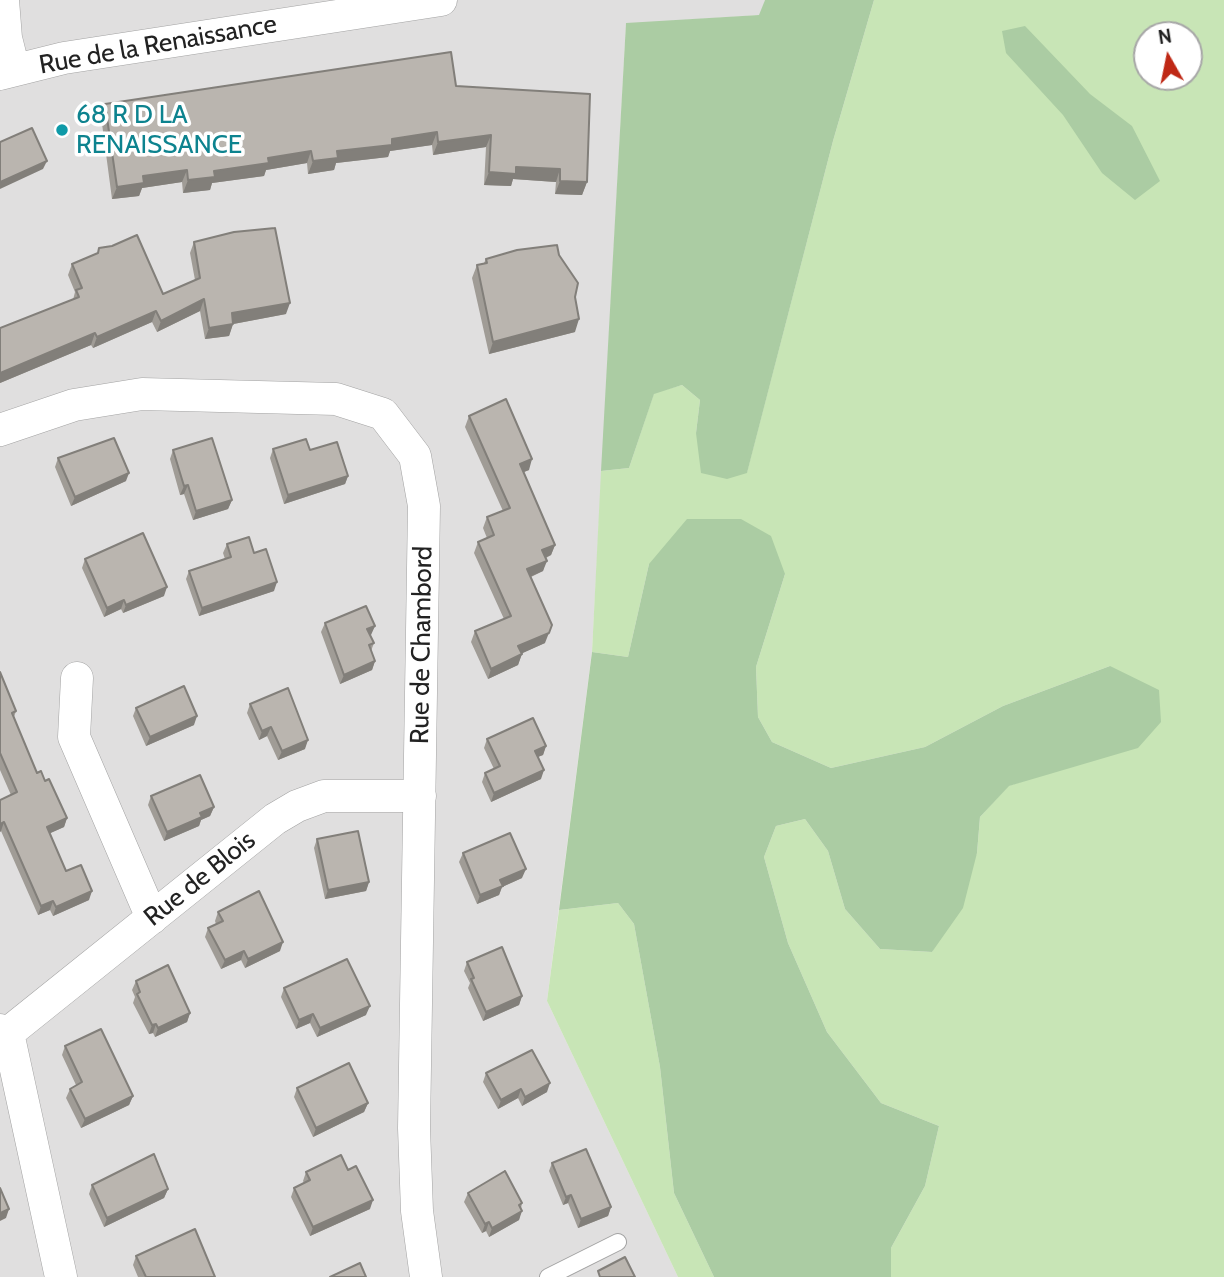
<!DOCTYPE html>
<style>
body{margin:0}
#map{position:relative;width:1224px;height:1277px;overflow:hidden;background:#f1efea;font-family:Cabin,sans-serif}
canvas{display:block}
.north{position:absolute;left:1133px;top:21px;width:70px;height:70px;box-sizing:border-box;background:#fff;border:2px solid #a7a7a7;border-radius:50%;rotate:351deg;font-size:19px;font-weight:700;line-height:28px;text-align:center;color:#222}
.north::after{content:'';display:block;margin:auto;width:24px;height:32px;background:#bf2815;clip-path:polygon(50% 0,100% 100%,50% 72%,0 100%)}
</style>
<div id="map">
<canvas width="1224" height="1277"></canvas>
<div class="north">N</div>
</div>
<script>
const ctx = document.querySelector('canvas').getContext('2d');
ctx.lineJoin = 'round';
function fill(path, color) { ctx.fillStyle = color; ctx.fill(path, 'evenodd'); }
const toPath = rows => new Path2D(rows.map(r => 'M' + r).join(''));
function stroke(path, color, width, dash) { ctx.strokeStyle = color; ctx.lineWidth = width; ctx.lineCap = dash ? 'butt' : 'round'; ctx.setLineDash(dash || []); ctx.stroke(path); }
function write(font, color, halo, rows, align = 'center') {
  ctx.font = font + ' Cabin,sans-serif'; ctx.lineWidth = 7; ctx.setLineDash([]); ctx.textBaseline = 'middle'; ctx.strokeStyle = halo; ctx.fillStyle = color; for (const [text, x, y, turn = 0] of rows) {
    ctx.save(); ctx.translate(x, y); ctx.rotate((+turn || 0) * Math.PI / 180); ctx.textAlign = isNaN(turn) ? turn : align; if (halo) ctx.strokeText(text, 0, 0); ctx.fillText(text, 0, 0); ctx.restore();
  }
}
fill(toPath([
 [0,0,765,0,760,15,626,24,592,651,547,1001,678,1277,0,1277]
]), '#e0dfdf');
fill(toPath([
 [874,0,1224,0,1224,1277,891,1277,891,1248,925,1186,939,1126,881,1103,827,1032,788,943,764,857,776,826,805,819,828,851,845,909,880,949,932,952,977,853,980,817,1008,786,1061,769,1110,666,1003,706,925,747,831,768,772,742,758,717,756,667,785,574,649,564,628,657,592,652,601,471,629,468,654,393,682,385,700,400,696,433,747,472,833,141],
 [1147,35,1189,35,1189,77,1147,77],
 [618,903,634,924,660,1067,674,1193,714,1277,678,1277,547,1001,559,910]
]), '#c8e5b6');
fill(toPath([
 [765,0,874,0,833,141,747,473,727,479,701,473,696,433,700,400,682,385,654,394,629,468,601,471,626,23,759,15],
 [1025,26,1090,94,1132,126,1160,181,1135,200,1102,173,1063,115,1006,53,1002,31],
 [687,519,741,519,771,536,785,574,756,667,758,717,772,742,831,768,925,747,1003,706,1110,666,1159,690,1161,722,1138,748,1009,786,980,817,977,853,963,908,932,952,880,949,845,909,828,851,805,819,776,826,764,857,788,943,827,1032,881,1103,939,1126,925,1186,891,1248,891,1277,714,1277,674,1193,660,1067,634,924,618,903,559,910,592,652,628,657,649,564]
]), '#abcca3');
const service = toPath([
 [548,1277,618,1242]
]);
const minor = toPath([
 [3,0,6,38,14,70],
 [0,74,64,58,441,0],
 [0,430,74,405,142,394,336,399,383,414,415,456,424,506,414,1128,417,1211,426,1277],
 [77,678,74,737,152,918],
 [0,1030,8,1033,61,1277],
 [8,1033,275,819,297,806,324,796,420,796]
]);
stroke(service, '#a3a3a3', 18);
stroke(minor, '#a3a3a3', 33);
stroke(service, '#fff', 16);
stroke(minor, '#fff', 32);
fill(toPath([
 [456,86,587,182,582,195,555,194,556,182,513,179,511,186,484,185,486,147,433,155,432,145,390,151,388,157,336,163,334,170,308,174,307,163,266,170,264,176,212,183,210,190,183,193,182,182,142,188,139,196,112,199,101,116,105,104],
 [194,242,286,314,233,324,229,336,205,339,200,311,157,332,152,322,93,348,91,345,0,383,0,328,73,300,75,292,68,275,72,264,163,294,195,280,190,253],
 [559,255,575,297,575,332,489,354,472,278,477,265,484,263,486,259],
 [469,416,529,470,524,472,555,545,551,555,546,558,543,571,531,577,545,643,522,653,518,665,488,679,471,642,475,631,504,619,474,553,478,542,487,538,483,528,487,517,503,511,465,427],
 [273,449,348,476,345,484,284,504,270,458],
 [173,450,232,500,228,509,193,520,184,494,180,495,170,459],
 [58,458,126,481,71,506,55,467],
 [227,544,254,553,274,591,199,616,186,579,189,571,225,559,223,553],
 [85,559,164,596,123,613,121,609,104,617,82,568],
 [325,623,375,626,370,635,374,643,371,651,375,661,372,670,340,684,321,632],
 [0,672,16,711,14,717,37,773,45,781,67,818,64,827,50,833,66,871,89,900,53,916,50,910,38,915,1,831,0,832,0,800,11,795,0,770],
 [250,704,305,749,278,760,267,736,259,740,247,713],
 [136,708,194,725,146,746,133,716],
 [487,739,546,746,543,755,538,757,541,779,491,802,482,782,485,773,494,769,484,748],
 [151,796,214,807,210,816,201,820,199,826,164,841,148,805],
 [317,839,369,882,366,891,325,899,314,848],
 [463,853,522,878,502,887,499,895,477,904,459,862],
 [218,912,280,951,245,968,241,960,221,969,205,937,208,928,216,924,215,921],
 [467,962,522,996,519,1005,483,1021,468,988,470,983,464,971],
 [136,981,190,1013,187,1022,155,1037,153,1033,149,1034,133,1003,135,997,132,990],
 [284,988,366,1015,317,1037,310,1023,296,1029,281,997],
 [65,1046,133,1096,129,1105,81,1128,66,1098,70,1089,76,1085,62,1055],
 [486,1073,547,1092,522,1106,518,1098,498,1109,483,1082],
 [297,1088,368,1103,364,1112,313,1137,294,1097],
 [552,1163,611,1207,608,1216,578,1228,568,1203,563,1205,549,1171],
 [306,1172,370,1209,310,1236,291,1197,294,1188,304,1183,303,1181],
 [92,1185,168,1189,164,1198,104,1227,89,1194],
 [468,1193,522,1203,519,1220,489,1237,486,1231,482,1233,464,1202],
 [136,1256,215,1277,138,1277,133,1265]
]), '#a09c96');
fill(toPath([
 [437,132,432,145,390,151,388,157,336,163,334,170,308,174,313,161,337,151,392,139],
 [491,135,486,147,433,155,438,142],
 [311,151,307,163,266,170,264,176,212,183,210,190,183,193,188,180,214,171,268,158],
 [47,161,43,169,0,189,0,182],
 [516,167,560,169,556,182,513,179,511,186,484,185,489,172],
 [187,170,182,182,142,188,139,196,112,199,117,187,143,176],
 [560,181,587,182,582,195,555,194],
 [204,299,200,311,157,332,161,321],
 [290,303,286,314,228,325,232,313],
 [156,311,152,322,93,348,97,337],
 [579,319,575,332,489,354,493,342],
 [233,324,229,336,205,339,209,328],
 [95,333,91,345,0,383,0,373],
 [532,459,529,470,516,475,520,464],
 [129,473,126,481,71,506,75,497],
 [348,476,345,484,284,504,288,495],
 [188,485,184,494,180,495,184,486],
 [232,500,228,509,193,520,196,511],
 [555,545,551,555,538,561,542,550],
 [547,561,543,571,523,580,527,569],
 [277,582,274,591,199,616,202,608],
 [167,587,164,596,123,613,126,605],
 [124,600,121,609,104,617,107,608],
 [552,625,545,643,514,657,518,646],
 [375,626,371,635,364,638,367,629],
 [522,654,518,665,488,679,491,669],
 [375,661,372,670,340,684,344,675],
 [197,716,194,725,146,746,150,737],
 [271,727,267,736,259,740,262,731],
 [308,740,305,749,278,760,282,751],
 [546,746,543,755,532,759,535,751],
 [544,770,541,779,491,802,494,793],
 [214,807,210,816,201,820,199,826,164,841,167,832,200,813],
 [67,818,64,827,44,836,47,827],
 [4,822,1,831,0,832,0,824],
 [526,869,522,878,502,887,499,895,477,904,480,895,500,880],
 [369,882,366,891,325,899,328,890],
 [92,891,89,900,53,916,56,907],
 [53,901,50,910,38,915,41,906],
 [283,942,280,951,245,968,248,959],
 [244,951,241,960,221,969,225,960],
 [522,996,519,1005,483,1021,486,1012],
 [370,1006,366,1015,317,1037,320,1028],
 [190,1013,187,1022,155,1037,158,1028],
 [313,1014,310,1023,296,1029,299,1020],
 [156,1024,153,1033,149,1034,152,1025],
 [550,1083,547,1092,522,1106,525,1097],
 [521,1089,518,1098,498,1109,501,1100],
 [133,1096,129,1105,81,1128,85,1119],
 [368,1103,364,1112,313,1137,316,1128],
 [168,1189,164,1198,104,1227,107,1218],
 [571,1195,568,1203,563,1205,566,1197],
 [373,1200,370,1209,310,1236,313,1227],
 [611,1207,608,1216,578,1228,581,1219],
 [9,1209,6,1218,0,1221,0,1213],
 [522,1211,519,1220,489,1237,492,1228],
 [489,1222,486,1231,482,1233,485,1224]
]), '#827f7a');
const building = toPath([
 [451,52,456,86,590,94,587,182,560,181,560,169,516,167,516,174,489,172,491,135,438,142,437,132,392,139,392,145,337,151,338,158,313,161,311,151,268,158,269,163,214,171,215,177,188,180,187,170,143,176,144,183,117,187,105,104,451,52],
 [32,128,47,161,0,182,0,142,32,128],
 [275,228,290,303,232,313,233,324,209,328,204,299,161,321,156,311,97,337,95,333,0,373,0,328,79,297,76,290,82,288,72,264,98,253,99,248,112,246,137,235,163,294,200,278,194,242,234,232,275,228],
 [557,245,559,255,578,283,575,297,579,319,493,342,477,265,487,263,486,259,517,250,557,245],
 [506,399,532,459,520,464,555,545,542,550,547,561,527,569,552,625,549,633,518,646,522,654,491,669,475,631,511,616,478,542,494,535,487,517,510,508,469,416,506,399],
 [114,438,129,473,75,497,58,458,114,438],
 [212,438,232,500,196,511,188,485,184,486,173,450,212,438],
 [306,439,310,450,337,442,348,476,288,495,273,449,306,439],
 [143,533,167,587,126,605,124,600,107,608,85,559,143,533],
 [249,537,254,553,266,549,277,582,202,608,189,571,231,557,227,544,249,537],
 [366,606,375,626,367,629,374,643,369,645,375,661,344,675,325,623,366,606],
 [0,672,16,711,12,713,37,773,41,771,45,781,49,779,67,818,47,827,66,871,81,865,92,891,56,907,53,901,41,906,4,822,0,824,0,800,17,792,0,753,0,672],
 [184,686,197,716,150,737,136,708,184,686],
 [288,688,308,740,282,751,271,727,262,731,250,704,288,688],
 [533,718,546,746,535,751,544,770,494,793,485,773,500,766,487,739,533,718],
 [200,775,214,807,200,813,202,817,167,832,151,796,200,775],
 [358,831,369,882,328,890,317,839,358,831],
 [510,833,526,869,500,880,503,886,480,895,463,853,510,833],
 [259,891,283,942,248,959,244,951,225,960,208,928,223,921,218,912,259,891],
 [502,947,522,996,486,1012,471,979,474,978,467,962,502,947],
 [347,959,370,1006,320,1028,313,1014,299,1020,284,988,347,959],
 [168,965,190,1013,158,1028,156,1024,152,1025,137,994,140,992,136,981,168,965],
 [101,1029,133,1096,85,1119,70,1089,82,1082,65,1046,101,1029],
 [532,1050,550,1083,525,1097,521,1089,501,1100,486,1073,532,1050],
 [349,1063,368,1103,316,1128,297,1088,349,1063],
 [586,1149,611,1207,581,1219,571,1195,566,1197,552,1163,586,1149],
 [154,1154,168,1189,107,1218,92,1185,154,1154],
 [341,1155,348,1170,356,1166,373,1200,313,1227,294,1188,310,1180,306,1172,341,1155],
 [505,1171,522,1203,519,1205,522,1211,492,1228,489,1222,485,1224,468,1193,505,1171],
 [0,1188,9,1209,0,1213,0,1188],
 [195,1229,215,1277,146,1277,136,1256,195,1229],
 [625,1257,635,1277,600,1277,598,1271,625,1257],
 [360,1263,366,1277,330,1277,360,1263]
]);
fill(building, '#bab5af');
stroke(building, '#827f7a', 2);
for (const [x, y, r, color] of [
 [62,130,7,"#0f9aa8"]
]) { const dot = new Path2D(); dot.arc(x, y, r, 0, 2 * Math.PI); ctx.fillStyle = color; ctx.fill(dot); stroke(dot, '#fff', 2.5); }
write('26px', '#222', '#fff', [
 ["Rue de la Renaissance",158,45,-10],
 ["Rue de Chambord",422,645,-89],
 ["Rue de Blois",200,879,-39]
]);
write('26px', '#0d838f', '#fff', [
 ["68 R D LA",76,115],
 ["RENAISSANCE",76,145]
], 'left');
</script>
